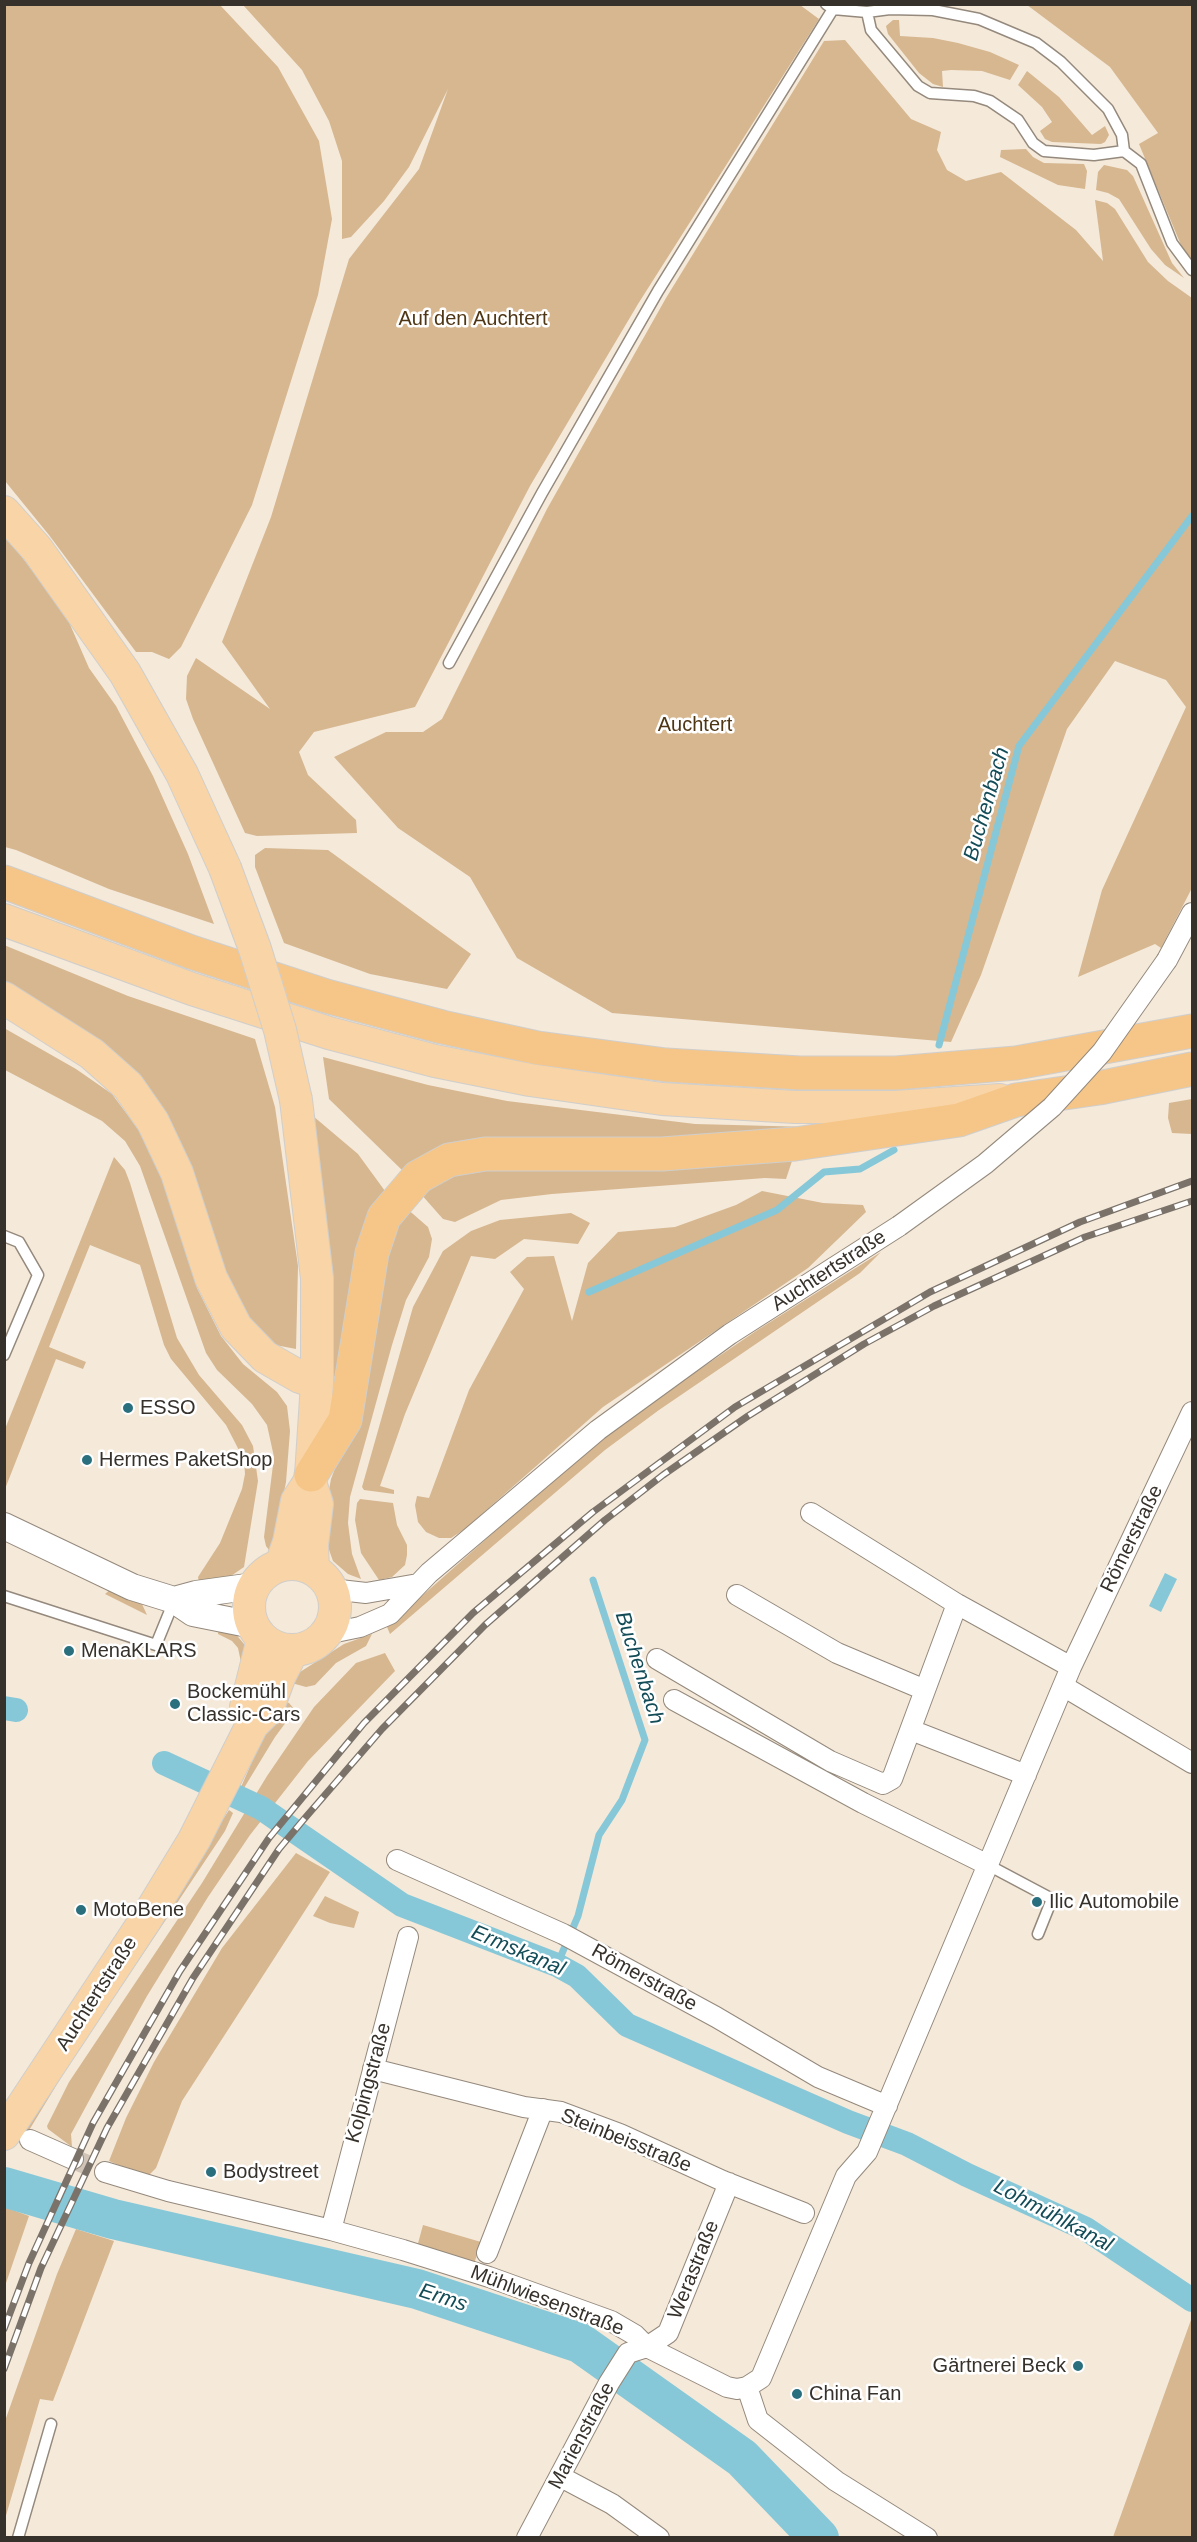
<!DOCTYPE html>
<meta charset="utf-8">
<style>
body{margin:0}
#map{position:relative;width:1197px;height:2542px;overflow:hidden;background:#f5e9da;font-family:Arial,sans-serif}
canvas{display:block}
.frame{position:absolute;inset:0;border:6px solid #36312b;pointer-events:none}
</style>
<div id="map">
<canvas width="1197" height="2542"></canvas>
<div class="frame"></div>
</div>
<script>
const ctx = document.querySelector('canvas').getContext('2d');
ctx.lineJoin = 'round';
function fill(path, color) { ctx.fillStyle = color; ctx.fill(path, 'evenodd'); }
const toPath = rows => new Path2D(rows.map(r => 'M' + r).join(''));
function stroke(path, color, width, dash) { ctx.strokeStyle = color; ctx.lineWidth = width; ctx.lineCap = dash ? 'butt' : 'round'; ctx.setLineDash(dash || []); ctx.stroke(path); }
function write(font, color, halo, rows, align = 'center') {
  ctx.font = font + ' Arial,sans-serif'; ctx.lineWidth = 5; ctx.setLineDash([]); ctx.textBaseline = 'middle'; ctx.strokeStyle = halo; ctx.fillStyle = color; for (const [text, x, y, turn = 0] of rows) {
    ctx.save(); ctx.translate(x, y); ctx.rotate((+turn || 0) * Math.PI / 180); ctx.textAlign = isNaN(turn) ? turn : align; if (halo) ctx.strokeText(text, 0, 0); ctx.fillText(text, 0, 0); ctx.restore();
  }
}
fill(toPath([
 [4,5,220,5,278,67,319,141,332,219,318,295,252,505,181,647,169,659,152,652,136,652,49,535,5,481],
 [800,5,819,19,638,304,530,486,415,707,314,732,299,752,308,775,356,820,357,833,257,836,245,833,193,719,186,699,187,676,196,658,270,709,222,642,271,517,349,259,419,169,448,89,409,167,384,201,351,237,342,239,342,161,329,121,302,70,243,5],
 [1027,5,1192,5,1192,259,1183,250,1139,144,1158,133,1110,67],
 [893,20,899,20,900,36,933,38,958,43,990,52,1019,65,1010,80,982,71,951,70,942,71,943,87,933,84,919,73,888,34,886,26],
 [845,40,911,119,941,132,937,150,947,170,966,181,1001,172,1076,230,1103,261,1095,200,1107,203,1115,209,1148,262,1168,281,1192,298,1192,888,1161,948,1155,944,1078,977,1102,890,1186,707,1166,680,1115,661,1067,729,981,975,951,1042,612,1013,517,958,470,877,398,828,334,757,386,732,423,732,442,719,547,509,666,298,824,41],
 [1027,71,1059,97,1092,135,1105,126,1109,135,1105,142,1101,144,1052,142,1045,139,1040,131,1052,122,1042,107,1018,85],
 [1026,149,1033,157,1044,163,1084,164,1087,171,1085,189,1058,185,1000,157,1001,150],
 [1104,165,1127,170,1133,176,1172,263,1184,278,1165,265,1151,249,1119,199,1108,193,1096,190,1098,172],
 [5,535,65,613,89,668,116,706,153,776,188,854,214,924,109,889,16,850,5,847],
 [265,848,328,850,471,954,447,989,370,974,284,943,255,867,255,855],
 [4,945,128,996,255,1039,275,1107,298,1266,296,1349,270,1344,246,1320,221,1272,188,1168,5,983],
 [4,1028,76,1069,112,1094,138,1129,158,1166,197,1288,221,1336,243,1364,277,1392,287,1406,290,1431,286,1482,273,1549,269,1550,266,1546,264,1537,274,1457,267,1425,252,1404,217,1370,206,1353,140,1166,125,1141,102,1121,5,1070],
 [323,1057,428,1085,507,1101,695,1124,810,1127,404,1172,329,1099],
 [1192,1099,1192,1134,1172,1133,1168,1118,1169,1103],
 [313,1116,358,1154,385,1191,338,1375,334,1377,332,1371],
 [794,1155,786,1179,765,1178,552,1194,501,1200,455,1222,443,1219,420,1193,459,1171],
 [114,1157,125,1170,130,1183,177,1338,199,1375,242,1425,253,1446,258,1481,244,1567,228,1578,199,1582,198,1577,220,1543,242,1489,245,1474,244,1460,226,1425,171,1359,164,1345,140,1265,90,1245,49,1347,86,1362,83,1369,56,1359,5,1489,5,1429],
 [762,1191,823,1203,863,1205,866,1212,808,1268,603,1407,465,1529,451,1538,439,1538,426,1532,418,1522,415,1505,417,1496,429,1498,469,1390,524,1289,510,1272,527,1257,554,1256,572,1321,588,1263,618,1232,675,1227,736,1205],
 [405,1207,428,1227,432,1239,429,1257,406,1300,392,1345,350,1497,348,1523,352,1554,361,1579,348,1574,333,1561,328,1547,324,1518,331,1479,348,1434,372,1299],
 [571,1213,590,1223,578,1244,524,1239,495,1259,471,1256,405,1414,380,1486,394,1490,394,1494,364,1490,362,1487,413,1307,443,1251,471,1231,500,1220],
 [881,1252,860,1273,659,1410,605,1450,390,1634,387,1627,528,1502,599,1442,653,1401,756,1331],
 [360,1499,393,1503,397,1525,407,1545,407,1555,405,1565,392,1577,379,1580,361,1553,355,1520,357,1503],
 [112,1588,141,1602,147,1615,105,1594],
 [219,1626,234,1632,244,1644,246,1653,242,1667,238,1648,232,1641,218,1634],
 [372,1634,366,1646,336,1663,315,1685,306,1687,288,1682,300,1672,344,1644],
 [385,1653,395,1671,308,1761,250,1835,208,1897,147,1996,96,2088,71,2134,72,2147,48,2129,47,2126,69,2082,202,1883,267,1776,314,1707,356,1663],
 [279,1700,289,1703,295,1710,275,1737,244,1788,241,1787],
 [229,1810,233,1813,225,1831,65,2071,28,2132,24,2131,83,2036],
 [296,1853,330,1872,182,2101,156,2168,150,2174,140,2174,109,2161,126,2118,154,2062,222,1948],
 [325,1896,359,1912,354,1928,330,1923,313,1916],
 [5,2207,29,2216,5,2286,4,2207],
 [423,2225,481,2242,474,2264,417,2247],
 [76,2229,114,2241,53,2401,40,2399,5,2519,5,2421,57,2274],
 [1192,2317,1192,2537,1113,2537]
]), '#d6b790');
fill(toPath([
 [1165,1573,1177,1579,1161,1612,1149,1606]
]), '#87c8d8');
stroke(toPath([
 [939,1045,1019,746,1192,516],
 [589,1292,777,1210,824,1172,860,1169,894,1150],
 [557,1965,578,1916,599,1835,622,1800,645,1740,593,1580]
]), '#87c8d8', 7);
stroke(toPath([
 [4,1708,16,1710],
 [164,1763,261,1808,402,1905,557,1965,577,1976,627,2025,848,2122,907,2144,967,2175,1086,2229,1192,2300]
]), '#87c8d8', 24);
stroke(toPath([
 [4,2187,113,2219,417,2289,580,2343,742,2458,819,2538]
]), '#87c8d8', 40);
stroke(toPath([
 [73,2159,105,2172]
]), '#cfc4b7', 20, [20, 10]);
const service = toPath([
 [826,4,833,9,867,12],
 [1124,151,1122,135,1108,109,1061,62,1036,43,979,19,933,10,890,9,867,12,871,30,918,86,930,93,974,96,990,101,1018,120,1033,143,1044,151,1094,155,1124,151,1141,164,1172,243,1192,270],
 [449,663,542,493,658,291,833,9],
 [4,1236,19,1242,38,1275,4,1355],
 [4,1596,156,1645,174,1601],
 [988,1865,1052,1899,1038,1934],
 [18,2538,51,2424]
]);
const minor = toPath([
 [1167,960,1192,913],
 [811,1513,957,1604,1071,1667],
 [331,1589,366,1593,418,1584],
 [737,1595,837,1653,925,1690],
 [326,1634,360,1627,390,1614,429,1573,598,1430,730,1334,899,1226],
 [657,1659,830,1761,883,1784,892,1779,957,1604],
 [1063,1686,1192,1763],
 [674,1700,863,1803,988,1865],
 [911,1730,1026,1775],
 [397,1860,563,1934,716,2017,818,2077,887,2106],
 [373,2069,524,2107,561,2112,620,2134,723,2181,804,2213],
 [30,2140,73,2159],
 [105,2172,168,2191,331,2230,403,2250,489,2277,611,2321,635,2335,647,2347,727,2387,737,2389,747,2387,758,2420,836,2481,927,2538],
 [331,2230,408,1937],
 [487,2253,543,2109],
 [747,2387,761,2378,846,2176,867,2152,1071,1667,1192,1412],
 [561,2477,612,2504,659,2538],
 [527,2538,609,2383,628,2353,647,2347,668,2333,729,2183]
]);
const tertiary = toPath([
 [4,1526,132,1587,174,1600,193,1613,253,1625],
 [174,1600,196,1594,254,1586]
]);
const primary = toPath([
 [4,512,37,549,125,673,182,774,225,868],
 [4,920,192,989,329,1033,435,1061,530,1080,662,1099,795,1107,895,1107,1000,1100],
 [4,998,92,1054,128,1086,153,1122,177,1173,211,1278,236,1327,265,1357,300,1377,317,1383],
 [310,1482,317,1504,312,1545,313,1569],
 '249 1607a43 43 0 1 1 86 0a43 43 0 1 1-86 0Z',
 [281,1565,289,1542,297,1501,310,1481,311,1475,317,1383,317,1278,296,1100],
 [252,1725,246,1707,263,1639],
 [4,2134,146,1919,194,1840,252,1725,267,1710,280,1675,293,1650]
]);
const trunk = toPath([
 [4,882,191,952,326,996,442,1027,538,1048,666,1065,800,1073,896,1073,1016,1063,1192,1031],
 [311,1475,345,1420,372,1253,384,1217,418,1177,449,1160,485,1154,662,1154,795,1144,959,1120,1016,1100,1099,1088,1192,1069]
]);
stroke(service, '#94897c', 13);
stroke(minor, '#94897c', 22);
stroke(tertiary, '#94897c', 28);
stroke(primary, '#cfcecc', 34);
stroke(trunk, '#cfcecc', 35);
stroke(service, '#fff', 10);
stroke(minor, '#fff', 20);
stroke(tertiary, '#fff', 26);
stroke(primary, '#f8d4a6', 32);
stroke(trunk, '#f6c688', 33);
const rail = toPath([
 [4,2329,29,2263,93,2123,180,1971,269,1838,364,1723,473,1613,593,1512,735,1407,930,1292,1080,1222,1192,1181],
 [4,2369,41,2268,107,2128,193,1978,279,1849,305,1818,382,1729,485,1625,605,1520,663,1475,748,1416,864,1344,934,1306,1085,1237,1192,1201]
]);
stroke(rail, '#7b736a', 7);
stroke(rail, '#fff', 4.5, [14]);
const minorBridge = toPath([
 [899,1226,985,1164,1052,1107,1102,1052,1167,960]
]);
const primaryBridge = toPath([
 [225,868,255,949,280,1030,296,1100]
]);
stroke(minorBridge, '#94897c', 22, []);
stroke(primaryBridge, '#cfcecc', 34, []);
stroke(minorBridge, '#fff', 20);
stroke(primaryBridge, '#f8d4a6', 32);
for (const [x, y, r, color] of [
 [128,1408,6,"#2a6f7e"],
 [87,1460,6,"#2a6f7e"],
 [69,1651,6,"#2a6f7e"],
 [175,1704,6,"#2a6f7e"],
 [1037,1902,6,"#2a6f7e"],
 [81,1910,6,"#2a6f7e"],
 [211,2172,6,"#2a6f7e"],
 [1078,2366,6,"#2a6f7e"],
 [797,2394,6,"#2a6f7e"]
]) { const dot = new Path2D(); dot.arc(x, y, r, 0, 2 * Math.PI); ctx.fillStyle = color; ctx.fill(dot); stroke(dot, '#fff', 2); }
write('20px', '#4f3614', '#fff', [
 ["Auf den Auchtert",473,319],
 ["Auchtert",695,725]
]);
write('20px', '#36312b', '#fff', [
 ["Auchtertstraße",829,1271,-33],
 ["Römerstraße",1132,1539,-64],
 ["Römerstraße",644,1978,29],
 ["Auchtertstraße",97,1994,-57],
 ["Kolpingstraße",369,2083,-75],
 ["Steinbeisstraße",626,2141,22],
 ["Werastraße",694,2270,-68],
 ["Mühlwiesenstraße",547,2301,21],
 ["Marienstraße",582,2436,-62]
]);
write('20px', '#36312b', '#fff', [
 ["ESSO",140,1408],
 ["Hermes PaketShop",99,1460],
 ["MenaKLARS",81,1651],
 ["Bockemühl",187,1692],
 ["Classic-Cars",187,1715],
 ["Ilic Automobile",1049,1902],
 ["MotoBene",93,1910],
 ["Bodystreet",223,2172],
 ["Gärtnerei Beck",1066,2366,"right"],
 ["China Fan",809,2394]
], 'left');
write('italic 21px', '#134b57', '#fff', [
 ["Buchenbach",987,804,-74],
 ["Buchenbach",639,1668,72],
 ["Ermskanal",518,1951,23],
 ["Lohmühlkanal",1053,2216,28],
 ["Erms",443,2298,18]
]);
</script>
